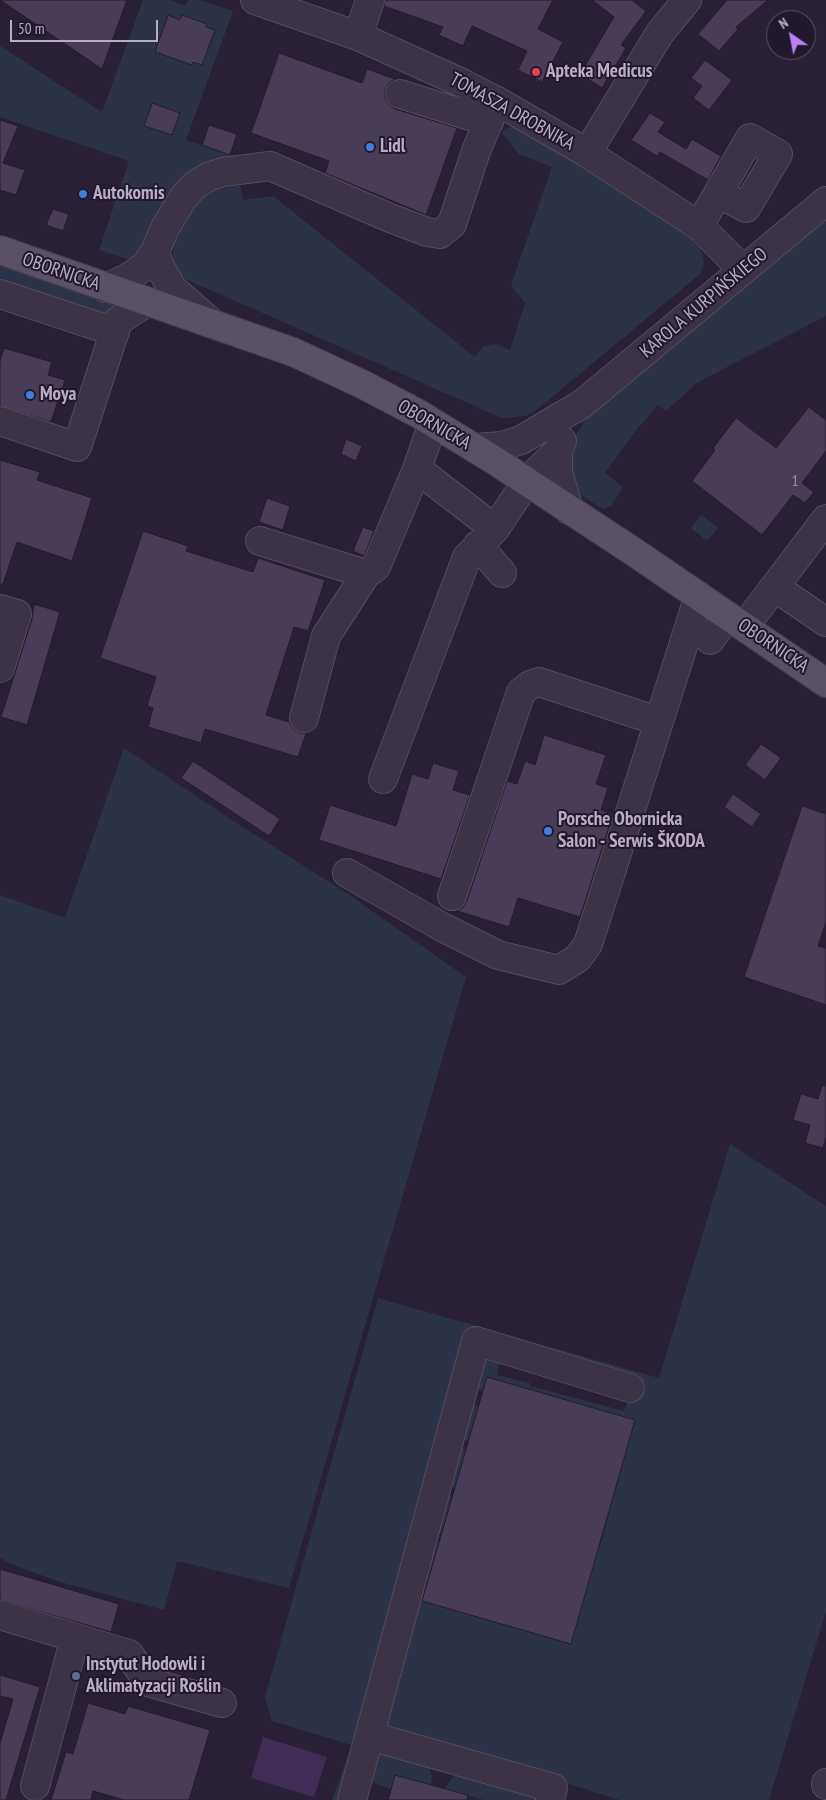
<!DOCTYPE html>
<meta charset="utf-8">
<style>
body{margin:0}
#map{position:relative;width:826px;height:1800px;overflow:hidden;background:#292036;font-family:"PT Sans Narrow",sans-serif}
canvas{display:block}
.north{position:absolute;left:766px;top:10px;width:50px;height:50px;box-sizing:border-box;background:#21192b;border:1px solid #5d5468;border-radius:50%;rotate:327deg;font-size:14px;font-weight:700;line-height:20px;text-align:center;color:#b8adc4}
.north::after{content:'';display:block;margin:auto;width:18px;height:22px;background:#b87ff6;clip-path:polygon(50% 0,100% 100%,50% 72%,0 100%)}
.scale{position:absolute;left:10px;top:20px;width:148px;height:22px;box-sizing:border-box;border:2px solid #b8adc4;border-top:0;padding-left:6px;font-size:15px;line-height:18px;white-space:nowrap;color:#b8adc4;-webkit-text-stroke:4px #21192b;paint-order:stroke}
</style>
<div id="map">
<canvas width="826" height="1800"></canvas>
<div class="north">N</div>
<div class="scale">50 m</div>
</div>
<script>
const ctx = document.querySelector('canvas').getContext('2d');
ctx.lineJoin = 'round';
function fill(path, color) { ctx.fillStyle = color; ctx.fill(path, 'evenodd'); }
const toPath = rows => new Path2D(rows.map(r => 'M' + r).join(''));
function stroke(path, color, width, dash) { ctx.strokeStyle = color; ctx.lineWidth = width; ctx.lineCap = dash ? 'butt' : 'round'; ctx.setLineDash(dash || []); ctx.stroke(path); }
function write(font, color, halo, rows, align = 'center') {
  ctx.font = font + ' "PT Sans Narrow",sans-serif'; ctx.lineWidth = 4; ctx.setLineDash([]); ctx.textBaseline = 'middle'; ctx.strokeStyle = halo; ctx.fillStyle = color; for (const [text, x, y, turn = 0] of rows) {
    ctx.save(); ctx.translate(x, y); ctx.rotate((+turn || 0) * Math.PI / 180); ctx.textAlign = isNaN(turn) ? turn : align; if (halo) ctx.strokeText(text, 0, 0); ctx.fillText(text, 0, 0); ctx.restore();
  }
}
fill(toPath([
 [143,0,170,0,185,6,188,0,199,0,233,11,186,140,230,155,242,157,150,236,138,255,131,260,99,250,129,161,0,117,0,46,102,112],
 [510,127,515,127,571,159,672,223,693,241,702,252,704,265,700,274,539,408,526,416,502,418,183,278,172,261,175,242,194,205,211,191,240,185,243,200,273,196,475,357,484,346,496,344,510,350,525,303,511,285,552,167,519,154,502,133,505,129],
 [826,215,826,316,698,382,666,411,658,405,636,430,605,473,623,487,611,506,603,509,581,495,573,487,569,479,570,445,587,416],
 [2,266,45,280,121,308,108,317,0,283,0,267],
 [701,515,718,528,707,541,691,528],
 [124,748,238,824,348,894,466,977,289,1588,177,1561,164,1610,57,1581,11,1564,0,1558,0,895,65,918],
 [730,1144,826,1206,826,1611,769,1800,620,1800,566,1783,562,1785,388,1732,382,1719,419,1587,426,1588,423,1601,571,1644,581,1609,428,1582,422,1579,436,1541,439,1542,436,1555,594,1561,446,1519,441,1534,432,1529,447,1494,453,1497,450,1509,599,1549,609,1514,460,1473,455,1488,449,1485,458,1447,466,1450,463,1462,612,1503,622,1467,473,1425,468,1441,460,1439,467,1403,479,1406,477,1413,483,1391,471,1388,483,1363,487,1360,500,1361,497,1375,530,1383,530,1386,624,1411,629,1397,641,1399,645,1383,474,1334,346,1800,332,1800,352,1745,272,1721,265,1697,378,1298,659,1378],
 [375,1749,428,1764,432,1777,431,1785,395,1775,391,1789,374,1783,371,1780],
 [459,1773,546,1800,484,1800,445,1789,451,1779]
]), '#2c3346');
fill(toPath([
 [263,1737,327,1757,314,1797,251,1778]
]), '#402e57');
const building = toPath([
 [0,0,127,0,102,69,0,0],
 [385,0,553,0,538,29,563,42,542,82,518,70,527,51,472,26,463,46,439,35,443,27,384,6,385,0],
 [592,0,632,0,646,11,621,45,626,48,602,88,580,74,614,17,592,0],
 [727,0,768,0,736,27,738,29,719,51,698,34,727,0],
 [168,15,180,20,182,15,207,24,206,27,215,30,202,65,193,62,192,65,155,52,168,15],
 [279,53,362,83,367,69,395,79,389,83,385,90,385,98,389,105,395,109,457,128,426,215,325,173,329,161,251,133,279,53],
 [705,60,732,80,709,110,693,98,702,86,691,78,705,60],
 [152,103,180,113,172,135,144,126,152,103],
 [650,113,665,122,658,132,686,149,692,139,721,156,708,180,660,152,657,156,631,140,650,113],
 [0,120,18,126,3,163,25,170,16,195,0,190,0,120],
 [209,125,237,134,230,155,202,145,209,125],
 [53,209,69,214,63,231,46,225,53,209],
 [4,348,52,362,48,375,65,380,51,422,0,406,0,361,4,348],
 [809,407,826,420,826,451,802,483,814,492,805,503,793,495,762,535,692,481,715,450,713,448,736,418,776,448,809,407],
 [346,439,362,446,356,461,341,454,346,439],
 [0,460,40,472,37,480,92,498,72,561,17,542,3,584,0,584,0,460],
 [267,498,290,506,283,530,259,522,267,498],
 [363,527,374,531,364,556,353,551,363,527],
 [143,531,188,546,186,551,253,572,258,558,325,580,308,631,294,627,266,715,289,722,293,729,300,733,306,733,298,757,205,729,201,743,148,727,153,708,147,706,156,677,100,658,143,531],
 [34,604,60,612,27,725,1,717,32,619,34,604],
 [544,735,606,755,596,784,608,788,601,810,613,814,580,917,518,898,509,927,457,911,463,907,467,901,507,781,517,784,525,761,535,765,544,735],
 [761,744,781,758,765,780,745,765,761,744],
 [193,761,280,819,269,836,181,778,193,761],
 [433,763,459,771,453,790,470,795,441,879,319,840,330,805,396,826,412,774,428,779,433,763],
 [733,794,761,814,752,827,724,807,733,794],
 [802,806,826,814,826,922,818,946,826,948,826,1005,744,977,802,806],
 [822,1085,826,1086,826,1137,823,1148,805,1143,810,1125,793,1120,801,1094,818,1099,822,1085],
 [487,1377,635,1420,571,1644,422,1601,487,1377],
 [0,1569,119,1604,111,1632,0,1600,0,1569],
 [0,1675,40,1687,6,1800,0,1800,0,1743,13,1699,0,1696,0,1675],
 [88,1703,125,1714,128,1706,210,1730,189,1800,124,1800,93,1791,91,1800,51,1800,66,1752,73,1754,88,1703],
 [395,1775,468,1795,467,1800,388,1800,395,1775]
]);
fill(building, '#483c57');
stroke(building, '#231b2d', 1);
const minor = toPath([
 [255,0,358,36,462,83,497,101,587,153,699,226,743,270],
 [358,36,370,0],
 [400,94,489,122],
 [587,153,660,33,687,0],
 [699,226,750,138,778,154,746,208,718,193],
 [155,252,160,267,172,288,213,324],
 [106,288,127,278,144,267,155,252,165,228,183,198,195,185,208,177,223,172,270,166,390,218,427,232,440,234,452,224,476,151,497,101],
 [0,294,115,332],
 [0,421,77,447,118,321,147,302],
 [562,441,558,451,558,472,569,510],
 [475,448,502,446,521,440,582,404,826,201],
 [417,469,495,529],
 [260,541,366,574],
 [478,545,502,573],
 [782,592,826,622],
 [0,609,17,614,0,668],
 [744,627,826,519],
 [710,640,728,616],
 [304,718,326,636,366,574,376,567,417,469,433,423],
 [383,779,467,557,495,529,527,481,558,451],
 [347,873,442,927,498,955,559,970,578,958,588,944,699,596],
 [452,896,521,692,530,685,539,682,658,721],
 [0,1615,129,1654,148,1682,222,1703],
 [370,1736,553,1788,550,1800],
 [826,1783,826,1785],
 [35,1786,75,1638],
 [352,1800,476,1341,630,1388]
]);
const major = toPath([
 [0,250,293,352,362,384,419,414,497,462,634,552,826,683]
]);
stroke(minor, '#574d62', 30);
stroke(major, '#453c50', 30);
stroke(minor, '#3c3347', 28);
stroke(major, '#5a5167', 28);
for (const [x, y, r, color] of [
 [536,72,5,"#e0444e"],
 [370,147,5,"#3f7fe0"],
 [83,194,5,"#3f7fe0"],
 [30,395,5,"#3f7fe0"],
 [548,831,5,"#3f7fe0"],
 [76,1676,5,"#5c6f8a"]
]) { const dot = new Path2D(); dot.arc(x, y, r, 0, 2 * Math.PI); ctx.fillStyle = color; ctx.fill(dot); stroke(dot, '#21192b', 2); }
write('16px', '#9c91a9', null, [
 ["1",795,481]
]);
write('bold 19px', '#b8adc4', '#21192b', [
 ["Apteka Medicus",546,72],
 ["Lidl",380,147],
 ["Autokomis",93,194],
 ["Moya",40,395],
 ["Porsche Obornicka",558,820],
 ["Salon - Serwis ŠKODA",558,842],
 ["Instytut Hodowli i",86,1665],
 ["Aklimatyzacji Roślin",86,1687]
], 'left');
write('19px', '#b8adc4', '#21192b', [
 ["TOMASZA DROBNIKA",512,112,29],
 ["OBORNICKA",61,272,19],
 ["KAROLA KURPIŃSKIEGO",704,303,-40],
 ["OBORNICKA",434,425,30],
 ["OBORNICKA",773,646,34]
]);
</script>
